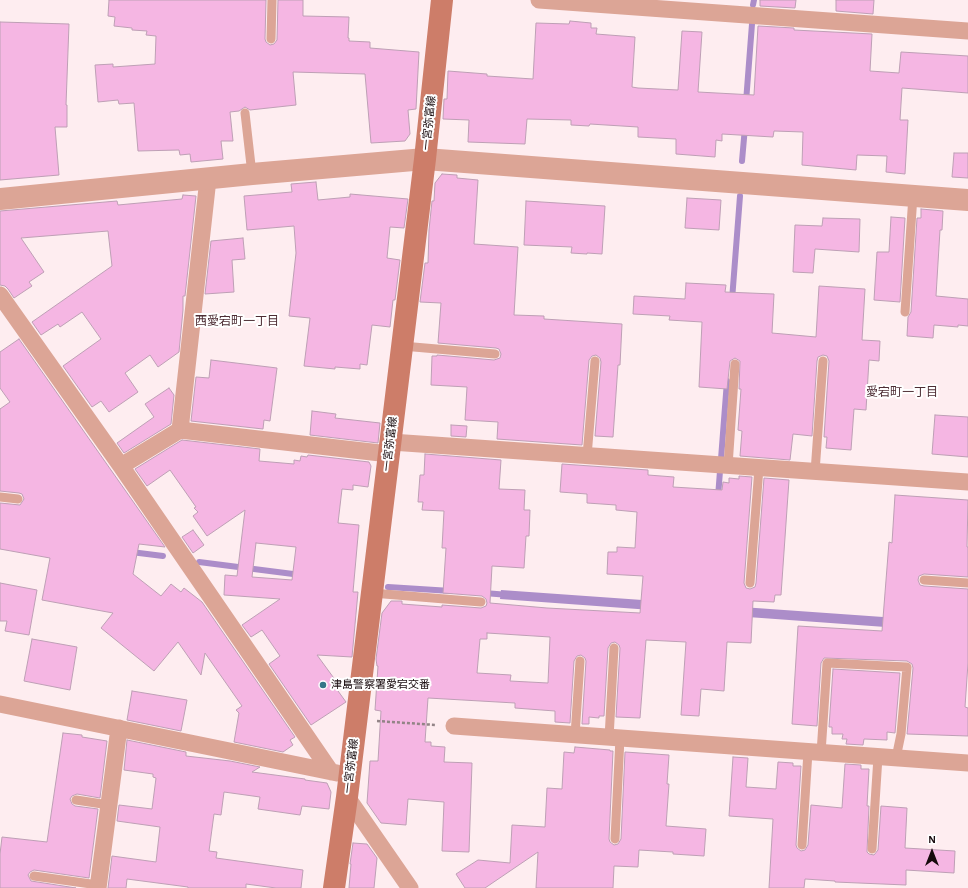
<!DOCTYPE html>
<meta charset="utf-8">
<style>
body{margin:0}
#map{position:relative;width:968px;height:888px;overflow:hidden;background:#feedf0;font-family:"Alegreya Sans",sans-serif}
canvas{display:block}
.north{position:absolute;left:912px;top:832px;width:40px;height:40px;-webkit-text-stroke:3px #fff;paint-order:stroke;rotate:0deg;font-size:11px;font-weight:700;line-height:16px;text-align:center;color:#170a0d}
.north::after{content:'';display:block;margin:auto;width:14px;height:18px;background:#170a0d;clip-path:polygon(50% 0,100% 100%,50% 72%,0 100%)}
</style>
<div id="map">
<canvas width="968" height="888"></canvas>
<div class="north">N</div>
</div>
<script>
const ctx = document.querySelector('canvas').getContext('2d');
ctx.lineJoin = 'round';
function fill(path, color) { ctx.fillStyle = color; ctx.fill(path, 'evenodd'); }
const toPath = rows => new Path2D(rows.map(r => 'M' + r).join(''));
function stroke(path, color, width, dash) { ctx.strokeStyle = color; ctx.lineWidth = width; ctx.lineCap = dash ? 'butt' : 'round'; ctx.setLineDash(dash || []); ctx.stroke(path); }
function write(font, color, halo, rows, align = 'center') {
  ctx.font = font + ' "Alegreya Sans","Noto Sans JP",sans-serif'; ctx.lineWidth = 4; ctx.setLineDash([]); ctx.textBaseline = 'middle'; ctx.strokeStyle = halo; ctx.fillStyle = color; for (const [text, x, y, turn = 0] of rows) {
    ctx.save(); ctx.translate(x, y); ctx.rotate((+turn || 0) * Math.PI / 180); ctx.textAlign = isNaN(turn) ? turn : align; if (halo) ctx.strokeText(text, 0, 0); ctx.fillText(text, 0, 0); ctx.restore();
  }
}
fill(toPath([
 [501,590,968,623,968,633,500,599]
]), '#ac8dc9');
stroke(toPath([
 [753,5,754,0],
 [746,102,752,24],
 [742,161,745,127],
 [732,300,740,196],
 [721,459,727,381],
 [718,497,720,471],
 [131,552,163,556],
 [199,562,301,575],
 [388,587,451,591],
 [484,593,509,595]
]), '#ac8dc9', 6);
const building = toPath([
 [109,0,266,0,265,39,266,42,270,45,274,44,277,40,278,0,303,0,303,16,349,17,348,38,349,38,349,41,370,42,370,48,419,52,416,109,408,110,410,134,405,141,371,143,365,74,293,72,296,105,250,110,245,107,239,111,230,112,233,141,221,141,223,159,191,162,190,154,180,155,179,150,138,151,134,103,119,104,118,100,98,102,95,65,113,64,113,67,155,64,156,36,146,35,147,31,132,30,132,28,114,26,115,17,108,16,109,0],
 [760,0,796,0,795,8,760,6,760,0],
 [836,0,874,0,873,14,836,11,836,0],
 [570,21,591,23,591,28,597,28,596,34,635,37,632,87,638,88,678,90,682,31,702,32,698,92,754,95,758,26,794,28,794,30,872,34,870,71,899,73,901,52,968,56,968,93,902,88,900,120,908,120,905,174,886,172,887,156,857,155,856,170,802,165,803,132,774,131,773,137,722,134,722,141,716,140,715,157,676,154,676,139,638,137,638,127,590,124,589,126,571,125,571,120,527,119,525,144,468,142,469,120,443,119,444,99,447,99,448,71,487,74,487,76,533,79,536,23,569,24,570,21],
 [0,22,69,24,66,105,67,105,67,127,55,127,59,175,0,180,0,22],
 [954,153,968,153,968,178,952,177,954,153],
 [442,174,457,175,457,178,478,180,474,244,518,247,514,315,544,316,544,319,622,324,620,365,618,365,613,437,595,436,601,362,600,358,596,355,592,356,589,360,582,445,497,439,498,422,465,420,467,387,431,385,432,356,437,356,437,355,494,360,500,358,501,354,499,349,496,348,438,343,441,303,420,302,425,263,428,263,429,230,432,201,434,201,435,183,442,174],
 [316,182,318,200,350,197,350,194,408,199,404,228,390,227,387,258,400,260,395,300,393,300,390,327,372,325,367,365,360,364,360,369,335,367,335,369,304,366,310,318,289,316,296,253,294,226,247,230,244,196,292,192,291,184,316,182],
 [183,195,196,196,185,296,183,296,183,310,179,352,158,367,150,355,125,373,138,392,109,412,101,401,92,407,63,366,101,339,82,312,60,327,58,324,41,335,32,322,112,266,108,231,21,238,44,272,29,282,32,286,14,298,8,289,5,286,0,285,0,211,117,201,118,205,182,199,183,195],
 [687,198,721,200,719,230,685,228,687,198],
 [526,201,605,206,602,254,587,253,587,254,571,253,572,247,524,245,526,201],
 [921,209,943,211,942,230,940,230,936,296,968,299,968,326,958,325,958,327,934,325,933,338,907,336,908,317,911,312,917,218,921,218,921,209],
 [891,217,905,218,900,302,874,300,877,252,889,252,891,217],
 [823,218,860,219,859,252,815,249,813,273,793,272,795,225,822,226,823,218],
 [243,238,245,259,232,260,234,292,205,294,211,241,243,238],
 [686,283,726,285,725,292,774,294,772,333,816,337,819,286,865,289,862,340,880,341,879,361,869,360,866,410,854,409,851,450,826,448,827,437,824,437,829,361,827,356,823,355,818,357,817,361,812,436,793,434,790,460,740,456,742,431,738,430,741,389,739,389,740,361,735,358,730,361,727,389,699,387,702,322,669,320,670,316,633,314,634,296,685,299,686,283],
 [19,339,165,547,139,544,133,574,161,596,171,584,181,592,184,588,202,602,295,737,290,740,293,745,283,752,234,742,239,713,236,710,242,706,205,653,201,675,178,642,154,671,101,628,113,613,42,600,50,558,0,549,0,503,20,505,24,499,22,494,19,493,0,491,0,409,10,402,0,388,0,352,19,339],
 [211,360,277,368,270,421,264,420,263,429,191,421,196,377,209,378,211,360],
 [169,388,174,395,171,424,124,453,117,443,154,417,145,404,169,388],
 [312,411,336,414,335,418,380,423,378,443,310,435,312,411],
 [935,415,968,417,968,457,932,454,935,415],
 [451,425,467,426,466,437,451,436,451,425],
 [182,440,260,449,259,461,294,464,294,460,300,461,301,456,307,457,308,455,369,462,371,466,368,487,353,485,353,490,342,489,338,523,359,525,353,592,358,592,352,657,317,655,336,681,333,684,346,702,311,725,269,664,280,656,262,630,251,637,242,625,280,599,224,595,225,575,237,576,245,510,207,536,193,516,198,512,194,508,196,507,170,470,147,486,135,469,182,440],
 [256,543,296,547,292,580,252,577,256,543],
 [425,454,501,460,499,489,525,490,524,510,530,510,529,536,526,536,524,568,492,566,490,603,547,608,640,613,643,576,607,574,608,552,617,552,617,547,635,548,637,512,616,510,616,505,587,503,587,494,560,492,562,464,648,470,648,475,674,477,673,487,722,490,723,482,729,483,729,478,739,479,739,476,752,477,744,583,746,588,750,589,755,587,756,583,764,478,789,480,781,595,775,595,774,602,753,601,751,643,727,642,724,691,701,689,699,716,681,715,686,642,646,640,640,718,616,717,620,648,619,645,615,642,611,643,608,648,604,716,599,716,599,718,589,717,589,724,582,724,586,661,585,658,581,655,577,656,574,661,570,723,555,722,555,711,515,708,515,703,428,698,425,742,431,742,431,746,445,747,444,762,472,763,469,852,442,851,444,802,408,799,406,825,381,823,367,803,370,761,378,761,381,711,375,710,378,666,377,666,376,659,382,613,391,601,402,601,402,604,442,607,442,605,481,608,486,606,487,603,486,599,482,596,443,593,446,548,442,548,444,511,422,510,423,502,418,502,420,475,424,475,425,454],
 [487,633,550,637,548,683,510,681,511,675,477,673,480,639,487,639,487,633],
 [895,495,968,500,967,547,968,547,968,577,924,574,919,576,918,580,920,585,924,586,968,589,968,663,965,707,968,708,968,736,907,734,913,668,912,664,907,661,824,658,821,663,817,726,792,724,798,626,882,631,889,542,892,543,895,495],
 [193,530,204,545,193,553,182,537,193,530],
 [0,583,37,590,29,635,5,631,7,621,0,621,0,583],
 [32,639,77,647,70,690,24,681,32,639],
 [833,669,900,673,895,733,887,732,887,740,864,739,863,745,846,744,847,739,842,739,843,734,832,734,832,727,829,727,833,669],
 [132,691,187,700,181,731,127,720,132,691],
 [63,733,82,735,82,737,107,741,100,798,77,794,72,796,70,799,72,804,75,806,98,809,89,878,34,870,30,872,28,875,31,881,76,888,0,888,0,854,2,837,47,842,63,733],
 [127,740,186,752,186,756,230,761,260,767,252,772,305,779,305,780,327,783,331,792,329,809,302,806,300,815,258,809,260,797,224,792,221,815,214,814,209,851,217,852,216,858,303,870,301,888,276,888,246,884,246,888,188,888,188,887,127,879,126,888,108,888,112,856,156,862,160,827,117,821,119,805,152,809,156,778,153,777,153,774,124,770,127,740],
 [575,747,610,750,610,751,613,751,609,839,610,842,614,845,618,844,621,839,625,752,669,755,667,784,669,784,666,826,706,829,704,856,673,854,673,852,639,850,638,867,614,866,613,888,536,888,538,852,485,888,465,888,456,874,478,860,510,863,512,825,545,827,547,788,562,789,564,752,574,753,575,747],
 [733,757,748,758,746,787,776,789,778,762,793,763,793,766,801,766,796,845,797,848,801,851,805,850,808,845,811,805,842,808,845,764,861,765,861,769,869,769,867,806,869,806,867,852,869,854,874,855,878,850,881,806,907,808,905,848,955,851,954,873,906,870,906,885,835,882,835,881,805,879,804,888,769,888,773,819,729,816,733,757],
 [353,843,367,844,377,858,374,888,349,888,351,864,350,864,353,843]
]);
fill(building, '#f5b6e3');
stroke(building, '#be9fb5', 1);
stroke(toPath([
 [377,721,436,725]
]), '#938487', 2.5, [3, 2]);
stroke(toPath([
 [271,39,272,0],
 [245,113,252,174],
 [905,312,913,196],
 [402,346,495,354],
 [587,456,595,361],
 [728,466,735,364],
 [815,472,823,361],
 [0,497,18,499],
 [924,580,968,583],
 [750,583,759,468],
 [372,593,481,602],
 [575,735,580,661],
 [609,738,614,648],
 [821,753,827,663,907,667,901,734,896,758],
 [76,800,109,805],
 [615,839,620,738],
 [802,845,808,752],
 [872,849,878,757],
 [34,876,98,885]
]), '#dca596', 9);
stroke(toPath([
 [539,0,968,31],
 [208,179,180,430,389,454],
 [0,295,121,466,331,772],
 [391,442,968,482],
 [121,466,180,430],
 [0,704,337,773],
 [454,726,968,763],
 [347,797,410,888],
 [98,888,119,728]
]), '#dca596', 17);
stroke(toPath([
 [0,199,252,174,425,159,968,200]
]), '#dca596', 22);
stroke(toPath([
 [334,888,347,797,425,159,442,0]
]), '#cd7d69', 22);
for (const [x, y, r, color] of [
 [323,685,4,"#347688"]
]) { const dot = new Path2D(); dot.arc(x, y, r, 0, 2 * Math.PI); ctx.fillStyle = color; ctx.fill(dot); stroke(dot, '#fff', 1.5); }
write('11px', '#170a0d', '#fff', [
 ["一宮弥富線",429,123,-84],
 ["一宮弥富線",390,444,-83],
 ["一宮弥富線",351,766,-83]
]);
write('11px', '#170a0d', '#fff', [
 ["津島警察署愛宕交番",331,685]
], 'left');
write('12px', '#4d2d34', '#fff', [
 ["西愛宕町一丁目",237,321],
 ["愛宕町一丁目",902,392]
]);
</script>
